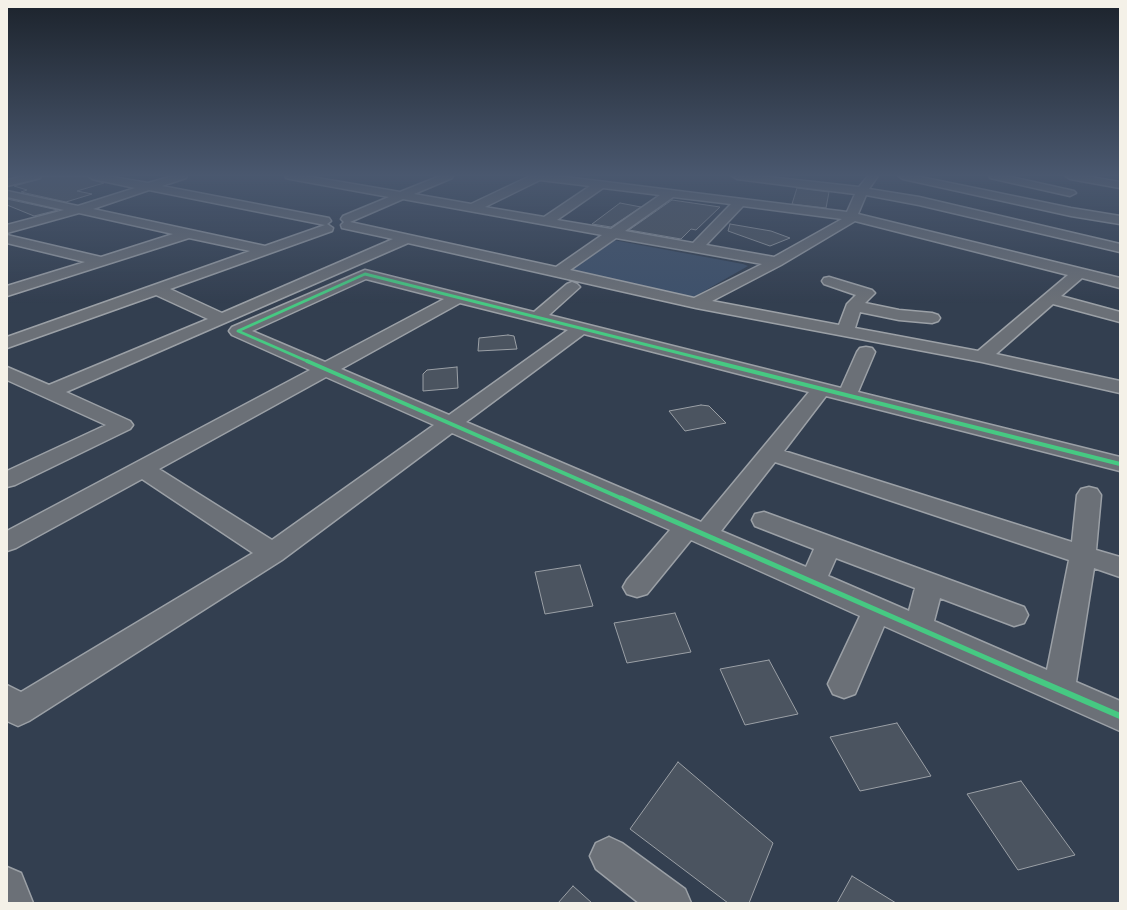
<!DOCTYPE html>
<style>
body{margin:0}
#map{position:relative;width:1127px;height:910px;overflow:hidden;background:#333f50;font-family:Dekko,sans-serif}
canvas{display:block}
.frame{position:absolute;inset:0;border:8px solid #f4f1e8;pointer-events:none}
</style>
<div id="map">
<canvas width="1127" height="910"></canvas>
<div class="frame"></div>
</div>
<script>
const ctx = document.querySelector('canvas').getContext('2d');
ctx.lineJoin = 'round';
function fill(path, color) { ctx.fillStyle = color; ctx.fill(path, 'evenodd'); }
const toPath = rows => new Path2D(rows.map(r => 'M' + r).join(''));
function stroke(path, color, width, dash) { ctx.strokeStyle = color; ctx.lineWidth = width; ctx.lineCap = dash ? 'butt' : 'round'; ctx.setLineDash(dash || []); ctx.stroke(path); }
fill(toPath([
 [613,240,743,264,748,266,692,298,667,291,658,292,567,272]
]), '#3e516b');
const building = toPath([
 [42,176,87,176,92,180,104,183,77,191,92,194,66,202,21,192,27,190,14,186,40,179,42,176],
 [797,188,829,192,826,208,792,204,797,188],
 [7,199,58,210,34,216,7,205,7,199],
 [672,200,720,207,696,230,691,229,681,239,629,230,672,200],
 [620,203,641,207,611,227,592,224,620,203],
 [730,224,771,231,790,238,770,246,728,231,730,224],
 [508,335,514,336,517,349,478,351,479,338,508,335],
 [457,367,458,388,423,391,423,374,427,370,457,367],
 [701,405,709,406,726,423,685,431,669,411,701,405],
 [580,565,593,606,545,614,535,572,580,565],
 [675,613,691,652,627,663,614,623,675,613],
 [769,660,798,714,745,725,720,669,769,660],
 [897,723,931,776,860,791,830,737,897,723],
 [678,762,773,843,749,903,728,903,630,829,678,762],
 [1021,781,1075,855,1018,870,967,794,1021,781],
 [852,876,896,903,837,903,852,876],
 [573,886,592,903,558,903,573,886]
]);
fill(building, '#4b5460');
stroke(building, '#9ba0a6', 1);
const minor = toPath([
 [24,176,41,176,40,178,7,186,7,180,24,176],
 [88,176,108,176,148,183,172,176,187,176,186,178,162,186,329,218,331,221,327,224,333,228,332,231,170,289,222,313,393,239,342,228,341,225,344,222,341,219,343,216,389,197,290,179,286,178,285,176,306,176,400,192,440,176,453,176,452,178,414,194,471,204,530,176,558,176,847,212,855,194,737,179,732,176,761,176,859,187,868,176,878,176,869,189,919,197,1120,244,1120,252,919,205,866,195,858,214,1120,278,1120,288,1082,278,1061,296,1120,312,1120,322,1053,304,996,354,1120,381,1120,393,982,362,696,308,408,243,66,392,130,421,133,425,130,429,15,485,7,487,7,471,106,425,7,380,7,367,49,385,208,319,156,295,7,348,7,337,250,251,189,238,7,296,7,286,85,262,7,243,7,235,101,257,173,234,79,213,7,233,7,225,64,210,7,197,7,191,78,206,135,188,93,179,88,176],
 [540,180,590,186,544,217,485,207,540,180],
 [603,188,660,195,611,229,557,220,603,188],
 [149,190,325,225,265,246,93,209,149,190],
 [673,197,731,204,693,243,625,231,673,197],
 [403,199,602,235,556,267,350,222,403,199],
 [743,206,842,219,774,257,706,245,743,206],
 [855,221,1068,275,978,351,855,328,860,312,899,320,932,323,938,321,940,318,938,315,932,313,899,310,865,303,875,293,872,290,829,277,824,278,822,281,824,284,856,295,847,304,839,325,712,301,781,265,855,221],
 [616,238,696,252,762,264,694,298,570,270,616,238],
 [898,176,916,176,1071,208,1120,216,1120,224,1071,216,903,179,898,176],
 [989,176,1007,176,1074,191,1076,193,1070,196,990,178,989,176],
 [1065,176,1086,176,1120,182,1120,188,1070,179,1065,176],
 [365,270,534,312,567,284,572,282,577,284,580,287,549,315,841,388,857,352,860,348,866,347,872,348,875,352,858,392,1120,457,1120,471,826,396,784,451,1072,542,1077,495,1081,489,1089,487,1097,489,1101,495,1096,550,1120,557,1120,577,1094,568,1076,682,1120,701,1120,731,884,626,855,694,844,698,833,694,828,684,860,616,691,540,647,594,637,597,627,594,623,587,627,580,670,530,452,433,282,560,29,721,18,726,7,721,7,685,21,692,253,553,142,479,16,548,7,551,7,531,310,370,232,335,229,331,232,327,365,270],
 [366,279,444,299,325,362,252,331,366,279],
 [460,303,568,330,449,415,341,369,460,303],
 [584,334,809,392,701,522,466,422,584,334],
 [326,377,434,425,272,540,159,469,326,377],
 [775,462,1069,560,1047,670,934,621,940,598,1014,626,1024,623,1028,615,1024,607,764,512,755,514,752,520,755,526,814,549,806,567,721,531,775,462],
 [836,558,915,588,909,611,828,576,836,558],
 [609,837,622,843,685,889,691,903,639,903,596,869,590,856,596,843,609,837],
 [7,867,21,873,33,903,7,903,7,867]
]);
stroke(minor, '#9ba0a6', 3);
fill(minor, '#6b7077');
stroke(toPath([
 [309,362,238,331,365,274,715,362]
]), '#46c982', 3);
stroke(toPath([
 [307,361,623,499],
 [711,361,1120,464]
]), '#46c982', 4);
stroke(toPath([
 [621,498,1032,678]
]), '#46c982', 5);
stroke(toPath([
 [1030,677,1120,716]
]), '#46c982', 6);
const sky = ctx.createLinearGradient(0, 0, 0, 303);
sky.addColorStop(0, '#1c232c');
sky.addColorStop(0.58, '#4a586f');
sky.addColorStop(1, '#4a586f00');
ctx.fillStyle = sky;
ctx.fillRect(0, 0, 1127, 303);
</script>
